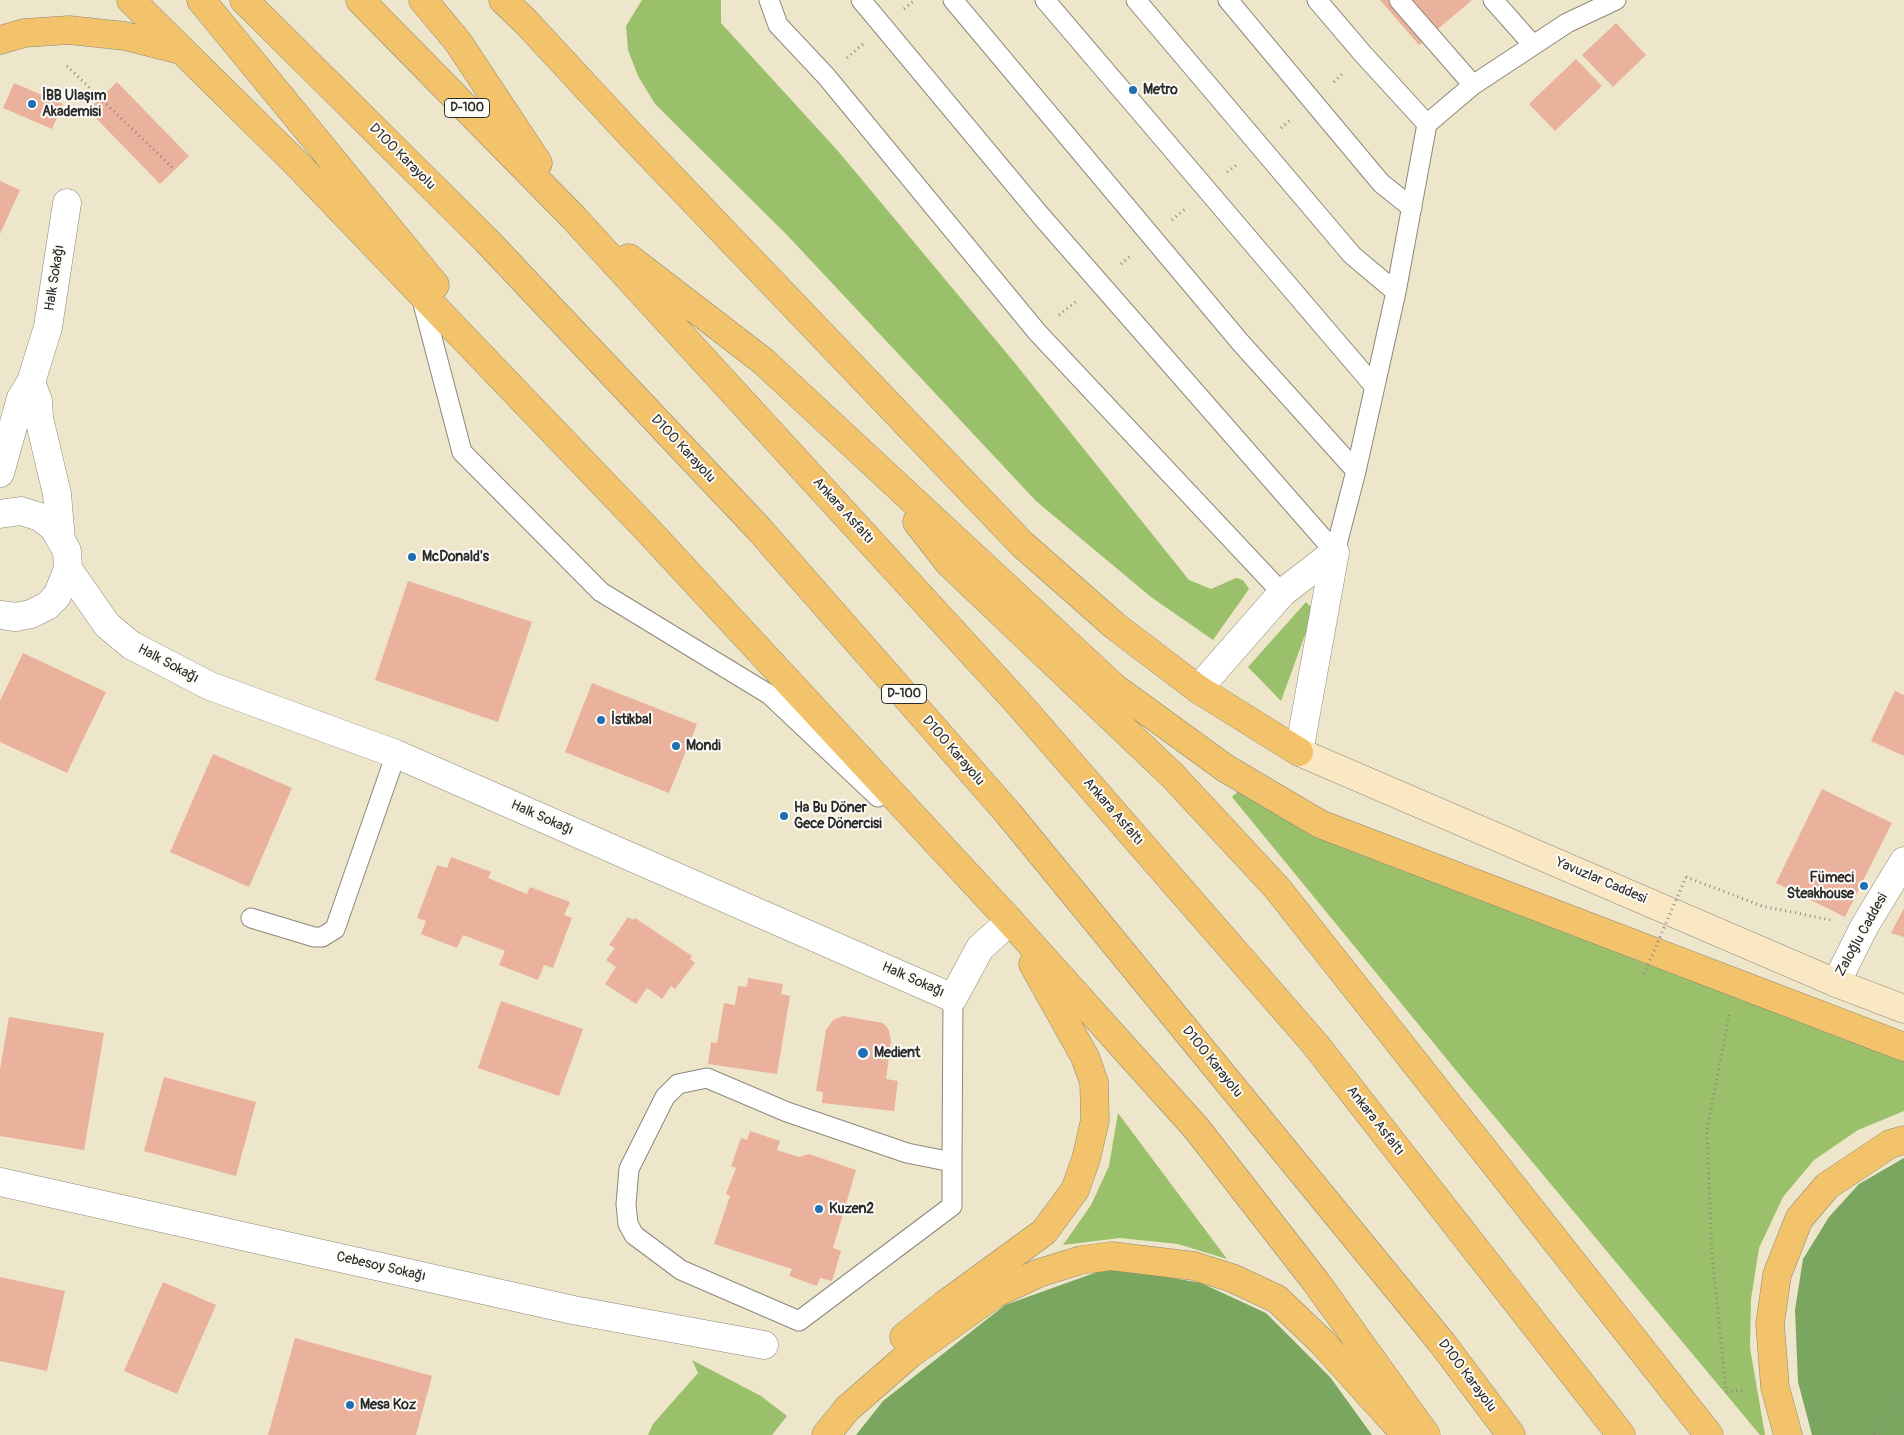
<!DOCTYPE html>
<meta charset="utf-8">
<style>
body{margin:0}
canvas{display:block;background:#eee6ca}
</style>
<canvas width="1904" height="1435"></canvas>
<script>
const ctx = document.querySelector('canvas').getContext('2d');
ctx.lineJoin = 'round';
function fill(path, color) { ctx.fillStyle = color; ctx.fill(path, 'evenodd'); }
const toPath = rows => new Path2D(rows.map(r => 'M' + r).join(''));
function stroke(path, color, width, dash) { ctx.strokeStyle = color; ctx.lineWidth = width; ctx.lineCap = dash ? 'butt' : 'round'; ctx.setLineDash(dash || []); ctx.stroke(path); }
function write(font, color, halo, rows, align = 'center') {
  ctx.font = font + ' Pangolin,sans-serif'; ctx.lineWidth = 4; ctx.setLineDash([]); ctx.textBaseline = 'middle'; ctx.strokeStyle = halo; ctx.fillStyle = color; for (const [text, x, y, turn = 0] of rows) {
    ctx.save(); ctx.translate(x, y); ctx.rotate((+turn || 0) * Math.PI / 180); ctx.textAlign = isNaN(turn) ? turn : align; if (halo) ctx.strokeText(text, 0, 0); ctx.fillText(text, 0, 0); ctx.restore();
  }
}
fill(toPath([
 [642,0,721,0,721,23,838,151,1014,362,1189,580,1211,589,1236,578,1243,580,1249,589,1213,640,1151,597,1036,501,787,235,655,104,638,76,628,50,626,26],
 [1306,602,1314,610,1281,701,1248,667],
 [1238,791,1904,1057,1904,1111,1858,1130,1814,1160,1783,1197,1759,1248,1751,1299,1750,1348,1765,1435,1760,1435,1459,1074,1232,797],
 [1118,1113,1227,1259,1178,1244,1120,1238,1063,1245,1091,1205,1109,1166],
 [692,1360,761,1396,787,1416,772,1435,648,1435,653,1424,698,1373]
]), '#9ac06c');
fill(toPath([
 [1904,1158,1904,1435,1812,1435,1798,1382,1795,1310,1803,1259,1829,1217,1859,1184],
 [1111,1267,1201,1283,1266,1313,1330,1377,1372,1435,856,1435,883,1401,1005,1305]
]), '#7ba660');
fill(toPath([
 [1380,0,1472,0,1419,45],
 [1616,23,1646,55,1613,87,1582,55],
 [1576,59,1602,86,1555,131,1529,104],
 [117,82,189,156,160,184,88,110],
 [14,83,63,104,52,129,3,108],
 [0,181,20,190,0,234],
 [408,581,532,622,498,722,375,680],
 [23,653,106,692,67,773,0,742,0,701],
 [592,683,697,724,669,793,565,752],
 [1895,691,1904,695,1904,756,1871,741],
 [213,754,292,788,249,887,170,852],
 [1822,789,1892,823,1845,917,1776,883],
 [451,857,491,872,488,878,527,894,530,887,570,902,564,915,572,918,553,968,544,965,538,980,499,965,505,951,463,935,457,948,421,934,426,921,417,918,437,865,447,868],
 [1904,908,1904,937,1891,933],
 [628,917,633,920,635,918,692,956,690,959,695,963,675,989,671,986,662,999,647,988,636,1004,605,984,616,967,606,960,615,948,609,945],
 [748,978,783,984,781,994,790,996,777,1074,708,1064,711,1042,717,1043,724,1003,735,1005,738,986,747,987],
 [501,1001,583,1029,559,1096,478,1068],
 [843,1016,883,1023,889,1030,891,1041,886,1079,898,1081,894,1111,822,1103,823,1092,816,1091,826,1030,833,1020],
 [9,1017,104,1033,84,1150,0,1136,0,1069],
 [164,1077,256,1102,236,1176,144,1151],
 [750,1131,780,1141,777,1150,799,1157,809,1154,856,1170,833,1248,841,1251,832,1281,820,1278,817,1286,789,1276,792,1269,714,1244,730,1196,726,1194,736,1168,731,1166,741,1138,747,1140],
 [0,1277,65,1291,47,1371,0,1361],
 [163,1282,216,1305,177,1394,124,1371],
 [295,1338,432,1376,416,1435,268,1435]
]), '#eab19c');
const lane = toPath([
 [769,0,778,25,826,76,1037,332,1282,593],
 [861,0,1041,216,1335,552],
 [953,0,1240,342,1356,471],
 [1045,0,1375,387],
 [1136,0,1352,255,1396,292],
 [1228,0,1381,183,1412,208],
 [1317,0,1363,54,1427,124],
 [1399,0,1473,85],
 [1493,0,1533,45],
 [421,296,462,452,601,592,770,695,878,797],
 [1335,552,1356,471,1396,292,1427,124,1473,85,1567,23,1616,0],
 [251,918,314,937,322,937,335,929,396,754],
 [952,1162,907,1153,787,1112,707,1078,678,1084,665,1097,629,1169,626,1204,628,1224,634,1235,681,1270,799,1321,952,1206,952,1162,953,998]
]);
const street = toPath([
 [31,382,38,401,39,418,57,494,61,540],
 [0,473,21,398,31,382,48,327,67,203],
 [0,514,21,511,40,517,54,528,67,551,68,569,57,596,47,606,31,614,16,617,0,615],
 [68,569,107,625,131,645,210,686,396,754,953,998,980,948,1010,921],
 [1198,689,1282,593,1335,552],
 [1299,752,1335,552],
 [1836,983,1864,927,1904,861],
 [0,1182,573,1310,764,1345]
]);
const secondary = toPath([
 [1299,752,1836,983,1904,1009]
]);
const highway = toPath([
 [131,0,298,165,643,525,1010,921,1197,1129,1316,1282,1426,1435],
 [201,0,435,285],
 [244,0,486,240,759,529,1008,813,1442,1343,1511,1435],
 [360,0,573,217,1018,703,1315,1044,1621,1435],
 [423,0,458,42,538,163],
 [503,0,526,22,628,132,1022,544,1115,626,1198,689,1299,752],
 [0,40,24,33,69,30,125,36,180,50],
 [629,258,763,361,1115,688,1225,768,1320,824,1904,1047],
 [917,522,949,563,1173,776,1277,888,1709,1435],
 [904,1337,944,1305,1044,1232,1075,1190,1086,1159,1095,1120,1094,1082,1085,1057,1033,964],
 [826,1435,847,1409,910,1354,996,1293,1039,1273,1081,1260,1111,1256,1194,1266,1232,1278,1277,1299,1322,1342,1406,1435],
 [1788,1435,1775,1387,1770,1324,1777,1275,1799,1219,1827,1186,1890,1144,1904,1140]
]);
stroke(lane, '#8c887a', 21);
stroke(street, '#8c887a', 29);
stroke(secondary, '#8c887a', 29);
stroke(highway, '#8c887a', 29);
stroke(toPath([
 [904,9,915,0],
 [847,58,863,44],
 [67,66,175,170],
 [1334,82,1344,72],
 [1281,128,1292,119],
 [1227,172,1238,164],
 [1172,220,1186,208],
 [1121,264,1132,255],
 [1059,315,1078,300],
 [1686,877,1762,906,1831,920],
 [1729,1015,1707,1130,1712,1254,1726,1392,1744,1390],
 [1816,1404,1827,1435],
 [1874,1435,1904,1392]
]), '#8c887a', 3, [1, 4]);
stroke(lane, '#fff', 19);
stroke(street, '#fff', 28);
stroke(secondary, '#fae7c3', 28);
stroke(highway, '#f2c36a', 28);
stroke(toPath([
 [1644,974,1686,877]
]), '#8c887a', 3, [1, 4]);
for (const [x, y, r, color] of [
 [1133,90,5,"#1f6fb2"],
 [32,104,5,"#1f6fb2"],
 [412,557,5,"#1f6fb2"],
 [601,720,5,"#1f6fb2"],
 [676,746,5,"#1f6fb2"],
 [784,816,5,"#1f6fb2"],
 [1864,886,5,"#1f6fb2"],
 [863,1053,6,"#1f6fb2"],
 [819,1209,5,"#1f6fb2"],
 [350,1405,5,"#1f6fb2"]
]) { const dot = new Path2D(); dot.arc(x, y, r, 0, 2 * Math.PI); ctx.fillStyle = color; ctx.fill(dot); stroke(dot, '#fdfcf7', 2); }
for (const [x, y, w] of [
 [467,108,45],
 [904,694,45]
]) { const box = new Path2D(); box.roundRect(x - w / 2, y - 9.5, w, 19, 4); ctx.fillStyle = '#fdfcf7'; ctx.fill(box); stroke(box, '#2b2b2b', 1); }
write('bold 12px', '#2b2b2b', null, [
 ["D-100",467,108],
 ["D-100",904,694]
]);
write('bold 14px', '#2b2b2b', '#fdfcf7', [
 ["Metro",1143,90],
 ["İBB Ulaşım",42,96],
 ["Akademisi",42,112],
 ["McDonald's",422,557],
 ["İstikbal",611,720],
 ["Mondi",686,746],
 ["Ha Bu Döner",794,808],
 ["Gece Dönercisi",794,824],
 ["Fümeci",1854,878,"right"],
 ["Steakhouse",1854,894,"right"],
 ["Medient",874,1053],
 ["Kuzen2",829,1209],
 ["Mesa Koz",360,1405]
], 'left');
write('14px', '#2b2b2b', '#fdfcf7', [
 ["D100 Karayolu",402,157,45],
 ["Halk Sokağı",55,278,-81],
 ["D100 Karayolu",683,449,47],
 ["Ankara Asfaltı",843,511,48],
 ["Halk Sokağı",168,664,28],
 ["D100 Karayolu",953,751,49],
 ["Ankara Asfaltı",1113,812,49],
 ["Halk Sokağı",542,818,24],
 ["Yavuzlar Caddesi",1601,881,23],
 ["Zaloğlu Caddesi",1862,935,-61],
 ["Halk Sokağı",913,980,24],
 ["D100 Karayolu",1212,1062,51],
 ["Ankara Asfaltı",1375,1121,52],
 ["Cebesoy Sokağı",381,1267,13],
 ["D100 Karayolu",1467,1376,53]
]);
</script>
